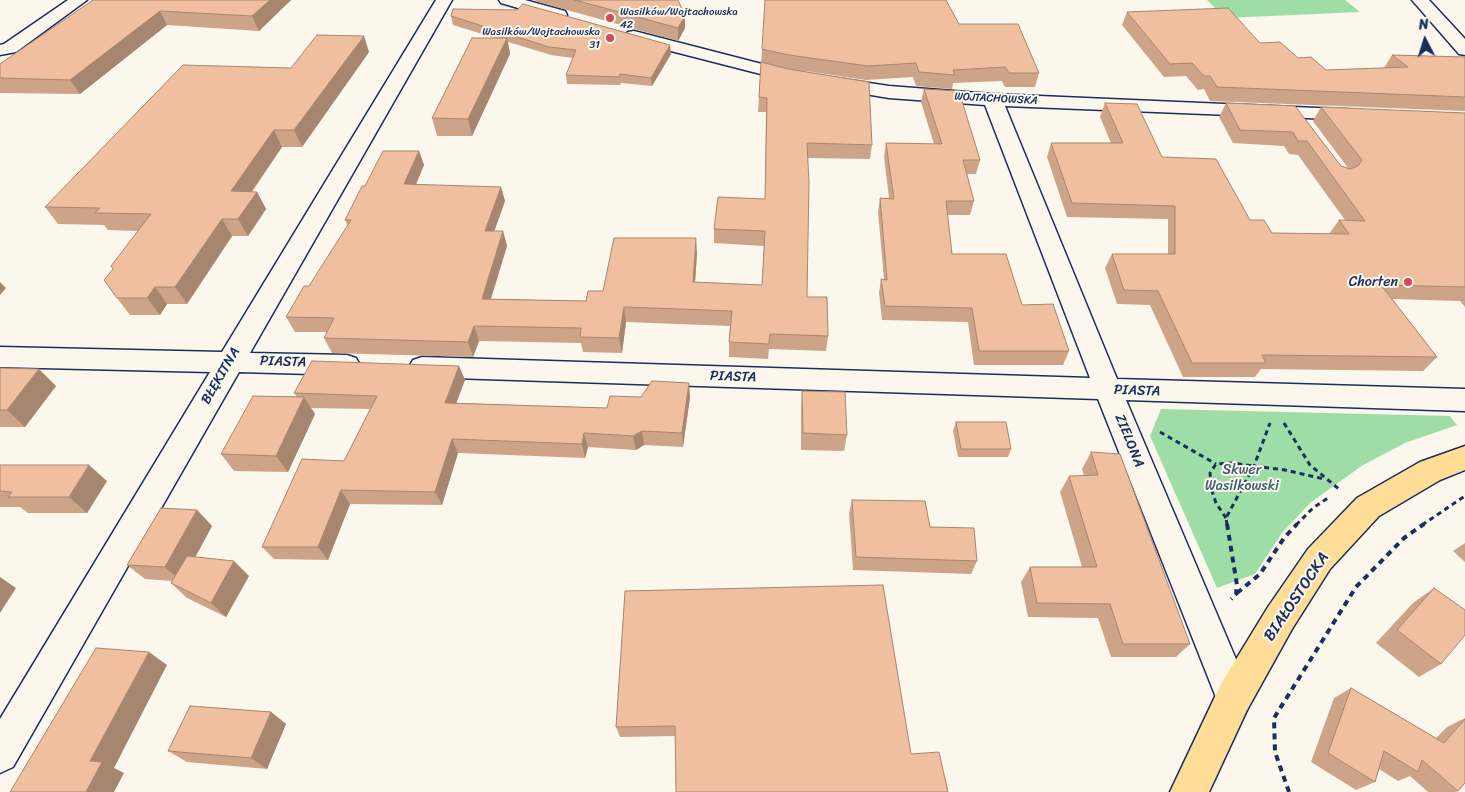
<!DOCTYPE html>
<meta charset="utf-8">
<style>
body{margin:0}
#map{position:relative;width:1465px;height:792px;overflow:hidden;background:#fbf7ec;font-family:Sriracha,sans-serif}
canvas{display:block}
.north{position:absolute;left:1400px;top:15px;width:50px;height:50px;-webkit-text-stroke:4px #fbf7ec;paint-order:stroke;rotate:355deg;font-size:14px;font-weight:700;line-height:20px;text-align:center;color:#1b2f5e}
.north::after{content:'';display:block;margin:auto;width:18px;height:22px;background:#1b2f5e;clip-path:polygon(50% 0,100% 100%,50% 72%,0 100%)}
</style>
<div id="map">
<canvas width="1465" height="792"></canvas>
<div class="north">N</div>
</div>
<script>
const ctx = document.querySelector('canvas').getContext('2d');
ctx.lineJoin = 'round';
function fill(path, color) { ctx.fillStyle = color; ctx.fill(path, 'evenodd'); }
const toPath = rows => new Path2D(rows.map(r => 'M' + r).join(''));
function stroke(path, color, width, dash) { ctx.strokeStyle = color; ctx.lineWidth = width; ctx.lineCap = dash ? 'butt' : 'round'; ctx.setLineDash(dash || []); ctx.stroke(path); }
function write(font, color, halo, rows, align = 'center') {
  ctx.font = font + ' Sriracha,sans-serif'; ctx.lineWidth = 4; ctx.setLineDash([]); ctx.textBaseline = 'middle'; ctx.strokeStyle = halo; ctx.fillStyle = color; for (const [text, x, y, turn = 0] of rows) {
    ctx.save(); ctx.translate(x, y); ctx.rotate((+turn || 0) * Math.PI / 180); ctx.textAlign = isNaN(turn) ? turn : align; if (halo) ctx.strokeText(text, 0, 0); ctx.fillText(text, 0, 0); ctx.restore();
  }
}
fill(toPath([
 [1207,0,1345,0,1360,12,1225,18],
 [1161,409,1450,416,1457,425,1405,443,1363,465,1310,503,1282,533,1255,574,1217,588,1150,436]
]), '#9edda5');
const minor = toPath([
 [68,0,87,0,16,52,0,55,0,45,4,44,68,0],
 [436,0,452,0,250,353,347,355,356,358,360,365,356,372,347,375,239,372,13,767,0,773,0,719,210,372,0,367,0,347,222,352,436,0],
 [499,0,525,0,565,11,567,15,565,19,559,20,501,3,499,0],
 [1412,0,1429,0,1465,39,1465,55,1459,54,1412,0],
 [634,31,789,71,889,86,993,94,1363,110,1366,114,1363,118,1356,120,1005,106,1117,379,1465,389,1465,411,1126,400,1252,697,1247,710,1234,715,1221,710,1098,399,422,377,413,374,409,367,413,360,422,357,1090,378,985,105,889,98,788,81,628,40,625,36,628,32,634,31]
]);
const major = toPath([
 [1465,446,1465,470,1440,480,1379,516,1330,569,1292,629,1247,710,1209,792,1170,792,1221,684,1268,607,1308,549,1357,498,1420,462,1465,446]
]);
stroke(minor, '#1b2f5e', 3);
stroke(major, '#1b2f5e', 3);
stroke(toPath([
 [1284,423,1310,465,1340,490],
 [1160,432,1216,464],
 [1226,518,1216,503,1212,491,1210,473,1216,464,1231,463,1285,470,1324,479],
 [1227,525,1226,518,1254,466,1270,423],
 [1296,525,1313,508,1328,498],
 [1422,525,1465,496]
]), '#1b2f5e', 3, [5, 4]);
stroke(toPath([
 [1227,524,1237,585,1236,594,1231,599],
 [1237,593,1260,574,1284,538,1297,524],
 [1289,792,1275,752,1274,718,1356,587,1404,538,1424,524]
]), '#1b2f5e', 4, [6, 5]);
fill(minor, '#fbf7ec');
fill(major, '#ffdd96');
fill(toPath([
 [93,0,291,0,259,31,167,25,80,94,0,93,0,64],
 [535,0,678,0,685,16,685,28,678,41,535,1],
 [1127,12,1260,43,1298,58,1326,70,1384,68,1392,55,1465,57,1465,111,1210,101,1204,89,1198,90,1186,76,1164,77,1122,25],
 [451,16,671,54,652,86,621,83,620,85,567,84,566,75,573,58,551,55,508,42,510,54,472,136,437,136,432,118,495,38,453,25],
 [959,24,1039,73,1035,87,1005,87,1002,81,953,83,952,89,916,86,913,77,866,80,805,71,872,145,870,159,808,158,807,297,828,336,826,351,769,349,768,359,729,357,729,342,730,326,626,322,622,353,583,352,581,343,479,341,473,357,332,353,324,338,327,332,295,332,286,317,309,286,348,226,345,220,419,151,424,165,416,185,501,187,505,201,494,231,503,231,507,246,491,299,586,301,603,291,697,253,695,282,762,285,764,246,714,243,714,229,765,199,766,112,758,112,762,49],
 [369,52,302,147,282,147,252,192,257,192,266,209,248,236,232,236,187,304,167,304,160,315,130,315,117,298,138,231,108,230,104,225,58,224,45,207,291,68],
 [924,89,980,160,976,174,967,174,974,201,970,215,947,215,952,254,1022,305,1069,351,1063,365,974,365,968,322,882,320,879,293,881,279,884,279,878,212,880,198,889,198,884,157,886,143,934,144,921,102],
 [1105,103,1162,157,1250,220,1272,233,1329,234,1339,220,1345,220,1298,155,1289,154,1284,146,1233,143,1219,117,1226,103,1295,106,1341,166,1348,168,1313,121,1321,107,1465,113,1465,307,1460,301,1392,299,1437,357,1423,371,1261,369,1255,377,1183,377,1150,305,1117,304,1105,268,1112,254,1168,254,1168,219,1067,217,1047,157,1051,143,1111,143,1100,117],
 [459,366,465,380,456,403,607,408,641,397,690,397,683,447,644,445,636,450,588,447,585,458,458,453,442,505,350,504,328,560,274,559,262,547,344,461,370,409,311,408,315,414,288,472,234,471,221,454,297,397,294,393],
 [0,368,56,386,25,427,0,427],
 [802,391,847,435,844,451,801,450,801,408],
 [956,422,1011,449,1008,457,958,457,953,431],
 [1091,452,1190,644,1176,657,1111,657,1098,618,1028,617,1021,582,1030,567,1082,567,1060,492,1069,476,1084,476,1082,469],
 [0,465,107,481,87,513,28,513,20,507,0,507],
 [852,500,930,527,977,561,971,574,853,570,849,513],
 [197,510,212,526,195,557,249,576,226,617,187,598,171,583,172,581,145,579,127,565],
 [1465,543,1465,562,1453,551],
 [1434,588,1441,664,1419,677,1376,643,1413,603],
 [625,591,911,754,676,736,620,737,616,727],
 [1351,688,1436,738,1447,727,1465,718,1465,783,1458,791,1456,792,1428,792,1410,776,1398,781,1379,769,1375,782,1356,790,1311,762,1334,698],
 [271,712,286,724,267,769,187,762,168,751]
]), '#cea489');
fill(toPath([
 [270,0,291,0,259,31,252,16],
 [160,11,167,25,80,94,70,80],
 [685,16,685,28,678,41,678,28],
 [364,36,369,52,302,147,294,130],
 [507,38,510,54,472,136,468,119],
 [670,45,671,54,652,86,651,78],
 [274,130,282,147,240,208,231,191],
 [419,151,424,165,409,199,404,184],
 [501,187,505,201,489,246,485,231],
 [257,192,266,209,248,236,238,219],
 [222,219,232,236,187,304,175,287],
 [503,231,507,246,486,314,482,299],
 [696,238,697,253,694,297,693,282],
 [0,282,6,288,0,295],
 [155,287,167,304,160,315,147,298],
 [624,307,626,322,622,353,619,338],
 [474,326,479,341,473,357,468,342],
 [459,366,465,380,451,417,445,403],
 [39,369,56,386,25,427,7,410],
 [689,383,690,397,683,447,682,433],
 [304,397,315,414,288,472,276,456],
 [642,431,644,445,636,450,633,436],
 [584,433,588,447,585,458,582,444],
 [452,439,458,453,442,505,435,492],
 [89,465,107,481,87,513,69,497],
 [341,490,350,504,328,560,318,547],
 [197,510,212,526,182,582,165,567],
 [234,561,249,576,226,617,211,603],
 [0,577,16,588,0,613],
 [149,652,167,665,114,768,124,773,114,792,86,792,90,761],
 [271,712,286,724,267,769,251,758]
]), '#a7866f');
const building = toPath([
 [93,0,270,0,252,16,160,11,70,80,0,78,0,64,93,0],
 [575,0,678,0,685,16,678,28,575,0],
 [765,0,946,0,959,24,1018,24,1039,73,1009,73,1005,67,953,70,955,75,919,72,916,63,868,66,789,55,762,49,765,0],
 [523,4,670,45,651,78,620,74,619,77,566,75,576,50,549,47,451,16,453,9,517,10,523,4],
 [1228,8,1260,43,1280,42,1298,58,1311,57,1326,70,1408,67,1392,55,1465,57,1465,97,1217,87,1210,76,1204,76,1192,63,1170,64,1127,12,1228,8],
 [317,35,364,36,294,130,274,130,231,191,257,192,238,219,222,219,175,287,155,287,147,298,117,298,104,280,113,269,111,266,151,214,95,213,100,208,45,207,183,65,291,68,317,35],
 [472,38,507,38,468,119,432,118,472,38],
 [761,62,788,69,869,82,872,145,807,143,809,182,807,297,827,297,828,336,770,334,769,344,729,342,732,311,624,307,619,338,580,337,581,328,474,326,468,342,324,338,334,318,286,317,304,286,309,286,351,220,345,220,362,186,365,186,383,151,419,151,404,184,501,187,485,231,503,231,482,299,586,301,588,291,603,291,614,238,696,238,693,282,762,285,765,231,714,229,718,197,765,199,767,98,759,97,761,62],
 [924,89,959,91,980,160,963,160,974,201,946,201,952,254,1006,254,1022,305,1053,304,1069,351,979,351,972,308,885,306,881,279,887,280,880,198,894,199,886,143,942,144,924,89],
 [1105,103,1137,104,1162,157,1216,159,1250,220,1264,220,1272,233,1349,234,1339,220,1365,221,1307,141,1298,141,1293,132,1240,130,1226,103,1295,106,1341,166,1350,169,1358,166,1362,160,1321,107,1465,113,1465,287,1381,285,1437,357,1262,355,1266,363,1192,363,1158,291,1124,290,1112,254,1175,254,1175,206,1072,203,1051,143,1123,143,1105,103],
 [312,361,459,366,445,403,607,408,610,396,641,397,652,381,689,383,682,433,642,431,633,436,584,433,582,444,452,439,435,492,341,490,318,547,262,547,302,459,344,461,377,396,294,393,312,361],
 [0,368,39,369,7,410,0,410,0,368],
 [802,391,845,392,847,435,803,433,802,391],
 [253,396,304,397,276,456,221,454,253,396],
 [956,422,1006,422,1011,449,961,449,956,422],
 [1091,452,1120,454,1190,644,1123,644,1110,604,1037,603,1030,567,1097,567,1069,476,1098,475,1091,452],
 [0,465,89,465,69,497,8,497,12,492,0,491,0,465],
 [852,500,925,501,930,527,974,528,977,561,856,557,852,500],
 [161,508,197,510,165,567,127,565,161,508],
 [187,556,234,561,211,603,171,583,187,556],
 [883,585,911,754,939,752,948,792,676,792,675,726,616,727,625,591,883,585],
 [1434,588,1465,610,1465,635,1441,664,1397,630,1434,588],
 [96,648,149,652,90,761,102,762,86,792,10,792,96,648],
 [1351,688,1444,743,1465,719,1465,783,1458,791,1422,760,1418,772,1384,751,1375,782,1328,753,1351,688],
 [190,706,271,712,251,758,168,751,190,706]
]);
fill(building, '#efbf9f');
stroke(building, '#a7866f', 1);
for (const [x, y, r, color] of [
 [610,18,5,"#d1495b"],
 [610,38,5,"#d1495b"],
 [1408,282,5,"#d1495b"]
]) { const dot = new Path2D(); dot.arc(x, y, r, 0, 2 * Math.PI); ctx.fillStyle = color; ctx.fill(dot); stroke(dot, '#fbf7ec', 2); }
write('11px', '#1b2f5e', '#fbf7ec', [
 ["Wasilków/Wojtachowska",620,12],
 ["42",620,25],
 ["Wasilków/Wojtachowska",600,32,"right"],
 ["31",600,45,"right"]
], 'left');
write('11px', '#1b2f5e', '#fbf7ec', [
 ["WOJTACHOWSKA",996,99,3]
]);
write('14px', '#1b2f5e', '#fbf7ec', [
 ["Chorten",1398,282]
], 'right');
write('14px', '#1b2f5e', '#fbf7ec', [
 ["PIASTA",283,362,2],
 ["BŁĘKITNA",221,376,-60],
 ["PIASTA",733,377,2],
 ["PIASTA",1137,391,2],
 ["ZIELONA",1129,441,68]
]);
write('14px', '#3c5a70', '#fbf7ec', [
 ["Skwer",1242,470],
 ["Wasilkowski",1242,486]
]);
write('16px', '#1b2f5e', '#fbf7ec', [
 ["BIAŁOSTOCKA",1297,597,-56]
]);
</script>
